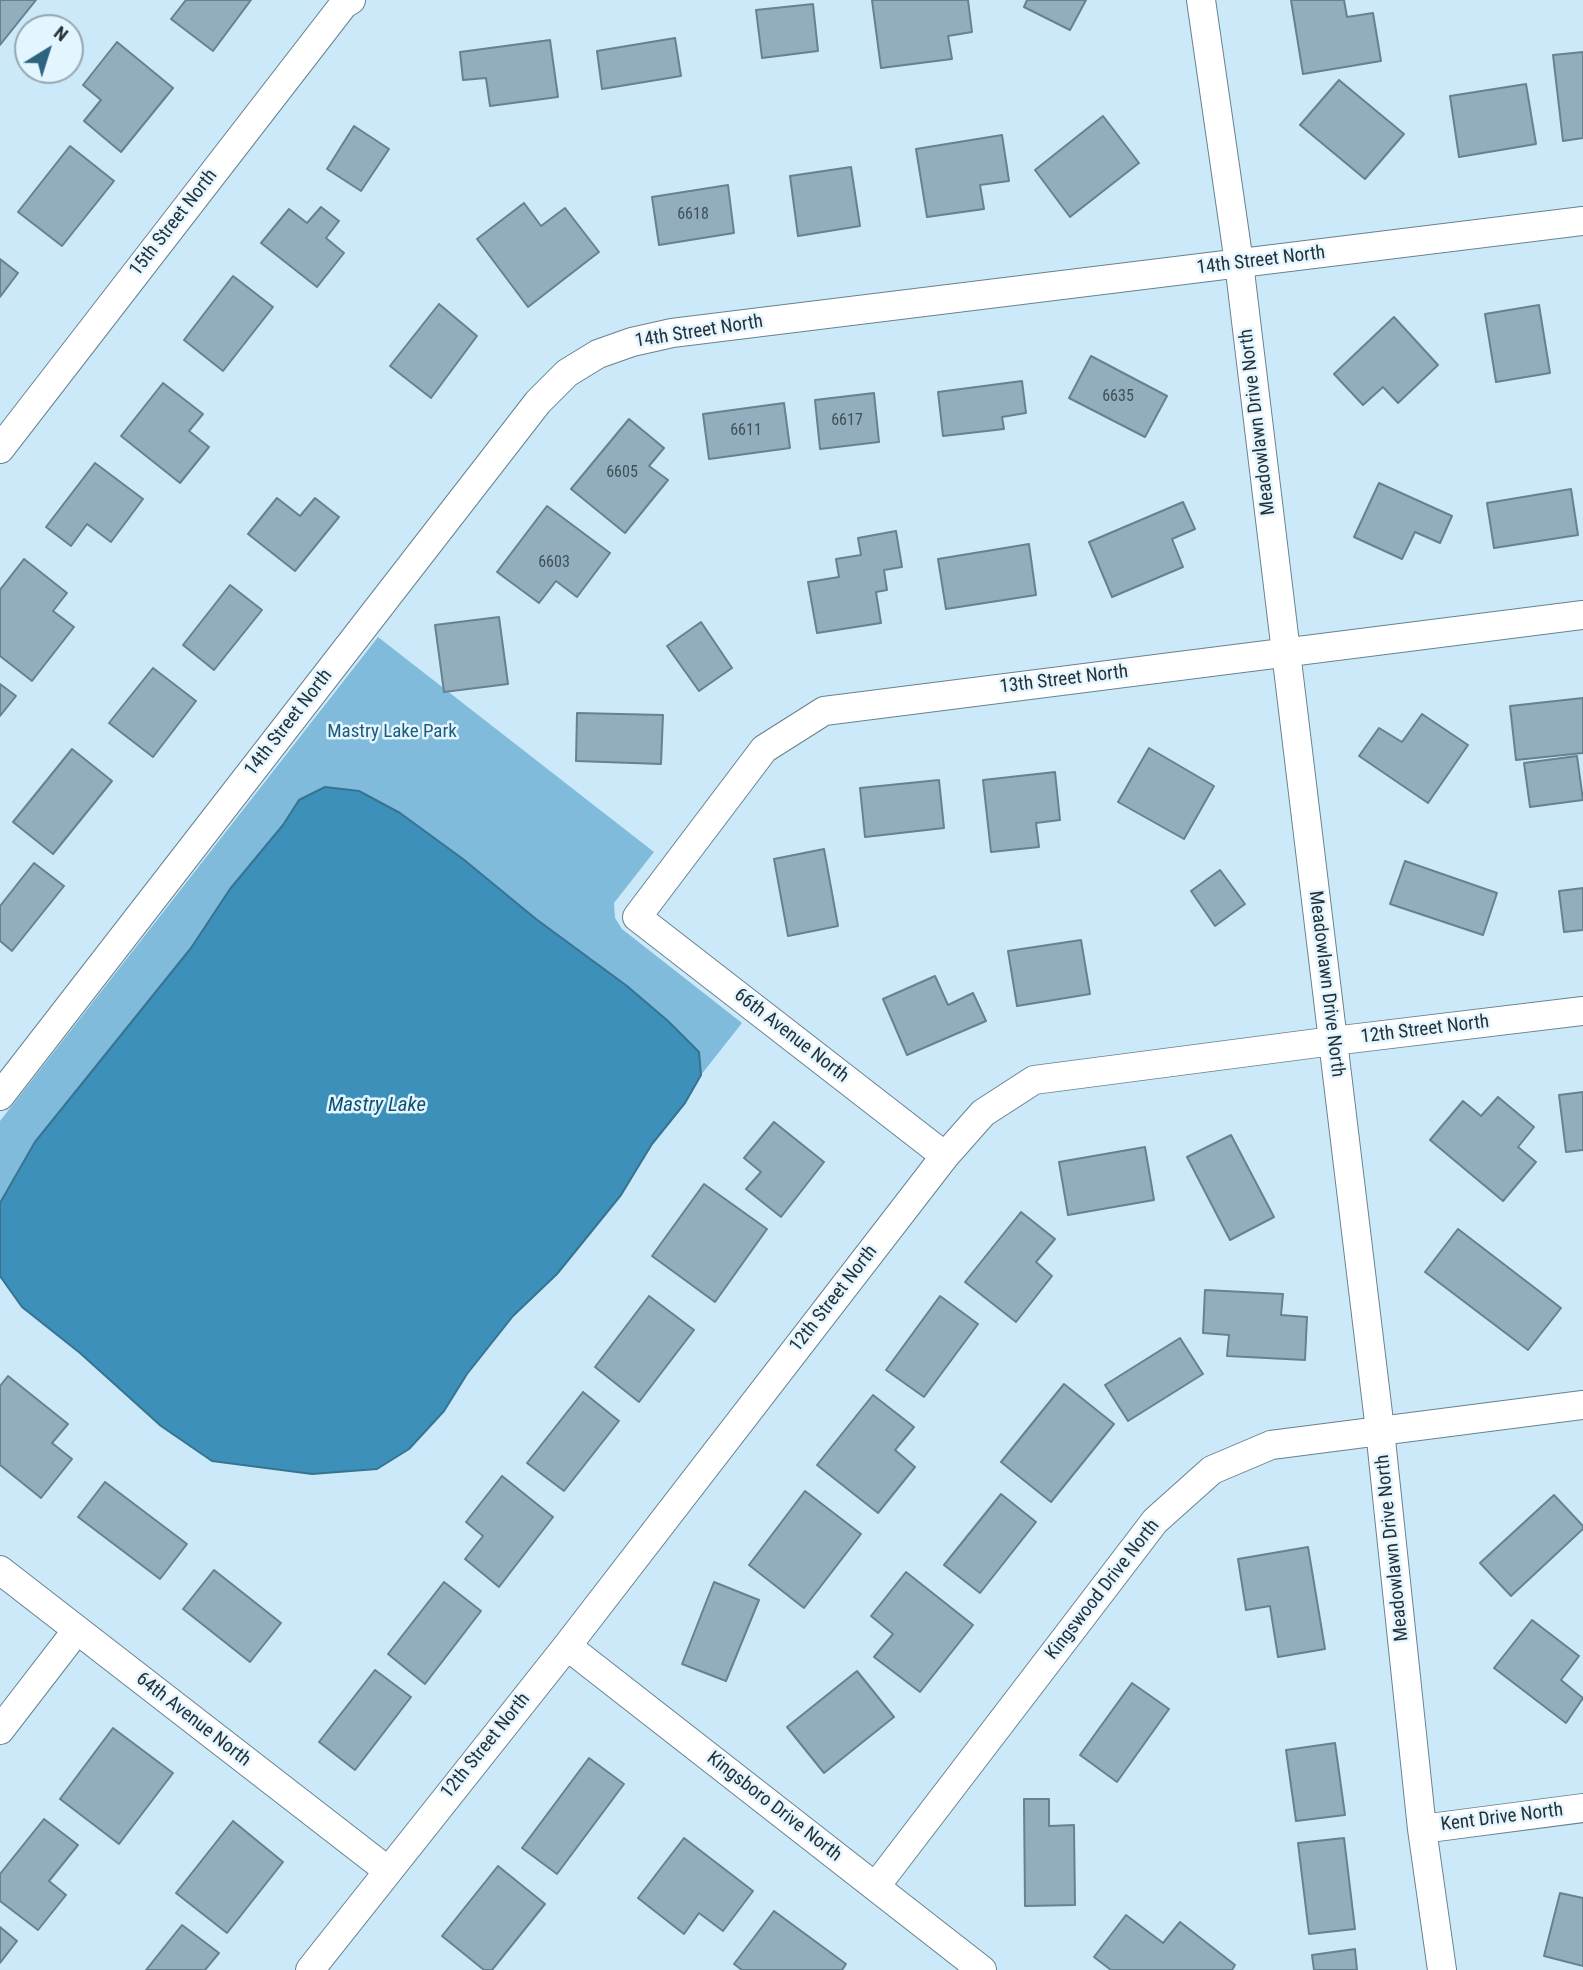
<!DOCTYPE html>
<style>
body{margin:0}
#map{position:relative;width:1583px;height:1970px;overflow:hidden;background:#cce9fa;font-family:"Roboto Condensed",sans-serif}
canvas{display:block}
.north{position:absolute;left:14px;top:14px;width:70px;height:70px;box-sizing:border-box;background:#e3f5ff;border:2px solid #97a7af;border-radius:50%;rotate:38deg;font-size:19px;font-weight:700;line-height:28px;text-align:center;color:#253137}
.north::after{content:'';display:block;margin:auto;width:24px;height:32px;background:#2d637f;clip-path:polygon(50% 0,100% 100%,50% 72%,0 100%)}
</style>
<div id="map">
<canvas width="1583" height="1970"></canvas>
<div class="north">N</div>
</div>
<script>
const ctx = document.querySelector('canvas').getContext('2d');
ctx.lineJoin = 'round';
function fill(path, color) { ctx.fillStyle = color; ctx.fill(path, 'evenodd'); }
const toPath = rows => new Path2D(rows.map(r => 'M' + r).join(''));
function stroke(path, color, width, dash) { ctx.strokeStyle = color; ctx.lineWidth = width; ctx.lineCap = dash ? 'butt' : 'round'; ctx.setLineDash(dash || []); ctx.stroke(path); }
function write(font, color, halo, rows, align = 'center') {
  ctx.font = font + ' "Roboto Condensed",sans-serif'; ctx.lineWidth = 5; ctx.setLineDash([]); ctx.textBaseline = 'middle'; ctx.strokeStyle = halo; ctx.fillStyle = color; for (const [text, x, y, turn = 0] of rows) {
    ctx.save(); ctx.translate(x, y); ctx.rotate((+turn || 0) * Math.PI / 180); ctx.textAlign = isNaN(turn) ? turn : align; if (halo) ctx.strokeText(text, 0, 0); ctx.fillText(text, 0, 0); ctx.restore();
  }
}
fill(toPath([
 [378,637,654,852,614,903,615,918,622,929,742,1023,701,1075,699,1052,668,1021,627,986,536,919,299,800,283,825,230,889,191,948,35,1142,0,1203,0,1121]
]), '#80bbdb');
const water = toPath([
 [325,787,359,791,400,813,463,859,536,919,627,986,668,1021,699,1052,701,1075,685,1103,652,1144,621,1195,557,1274,513,1316,467,1374,444,1411,409,1449,377,1469,312,1474,212,1461,161,1426,80,1353,22,1307,0,1276,0,1203,35,1142,191,948,230,889,283,825,299,800,325,787]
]);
fill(water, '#3d90b9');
stroke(water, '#367492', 2);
const building = toPath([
 [0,0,36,0,0,45,0,0],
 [186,0,251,0,213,51,171,19,186,0],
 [872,0,968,0,972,32,948,36,952,59,881,68,872,0],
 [1027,0,1086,0,1070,30,1024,7,1027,0],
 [1291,0,1344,0,1347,17,1373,13,1381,61,1303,74,1291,0],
 [813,4,818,51,762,58,756,10,813,4],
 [675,38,681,76,602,89,597,51,675,38],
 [550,40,558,97,490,106,486,78,463,80,460,52,550,40],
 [117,42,173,88,121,152,84,121,101,100,83,85,117,42],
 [1583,52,1583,138,1563,141,1553,55,1583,52],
 [1339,80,1404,134,1365,179,1300,125,1339,80],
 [1526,84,1536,144,1459,157,1450,96,1526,84],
 [1103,116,1139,163,1070,217,1035,170,1103,116],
 [354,126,389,149,361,191,327,169,354,126],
 [1002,135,1009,181,980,185,984,209,927,217,916,149,1002,135],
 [70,146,114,181,62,246,18,212,70,146],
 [851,167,860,226,798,236,790,176,851,167],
 [728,185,734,233,659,245,652,197,728,185],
 [524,203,541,226,565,208,599,252,528,307,477,239,524,203],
 [321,207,339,221,326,238,344,253,317,287,261,243,289,209,307,223,321,207],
 [0,259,18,273,0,297,0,259],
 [233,276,273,307,223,371,184,340,233,276],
 [439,304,477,336,431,398,390,366,439,304],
 [1539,305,1550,373,1496,382,1485,314,1539,305],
 [1394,317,1438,365,1398,403,1383,387,1363,405,1334,374,1394,317],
 [1091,356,1167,396,1145,437,1069,398,1091,356],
 [1022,381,1026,413,1002,417,1004,429,943,436,938,392,1022,381],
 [163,383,203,414,189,431,209,447,180,483,121,436,163,383],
 [874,393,879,442,820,449,815,400,874,393],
 [784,403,790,448,709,459,703,414,784,403],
 [629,419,664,448,649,466,668,480,625,533,571,489,629,419],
 [95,463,143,499,111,542,87,524,71,546,46,527,95,463],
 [1379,483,1452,516,1440,543,1415,532,1402,559,1354,537,1379,483],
 [1571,489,1578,535,1494,548,1487,503,1571,489],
 [277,498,300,516,315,498,339,517,295,571,248,534,277,498],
 [1183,502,1195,529,1172,539,1183,567,1112,597,1089,542,1183,502],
 [547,506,610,553,577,597,556,581,539,603,497,572,547,506],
 [896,531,902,567,884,570,887,590,876,592,881,623,817,633,808,582,839,577,836,559,861,555,858,538,896,531],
 [1029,544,1036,595,946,609,938,559,1029,544],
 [24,559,67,593,53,611,74,627,32,681,0,656,0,590,24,559],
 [230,585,262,610,214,670,183,645,230,585],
 [499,617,508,684,444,692,435,625,499,617],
 [701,622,732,668,699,691,667,646,701,622],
 [153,668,196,701,153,757,109,723,153,668],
 [0,684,16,696,0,716,0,684],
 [1583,698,1583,753,1516,760,1510,706,1583,698],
 [577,713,663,715,661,764,576,761,577,713],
 [1422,714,1468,745,1428,803,1359,756,1379,728,1402,742,1422,714],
 [1149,748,1214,786,1184,839,1118,802,1149,748],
 [72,749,112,781,53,854,13,822,72,749],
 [1577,756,1583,800,1530,807,1524,763,1577,756],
 [1055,772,1060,820,1036,823,1039,847,991,852,983,780,1055,772],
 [939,780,944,828,865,837,860,788,939,780],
 [824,849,838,926,788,936,774,859,824,849],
 [1405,861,1497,893,1483,935,1390,904,1405,861],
 [34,863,64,886,12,951,0,941,0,906,34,863],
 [1220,870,1245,904,1215,926,1191,891,1220,870],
 [1583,888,1583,930,1564,932,1559,891,1583,888],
 [1081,940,1090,994,1017,1006,1008,951,1081,940],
 [935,976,948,1005,973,993,986,1021,907,1055,883,999,935,976],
 [1583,1092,1583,1150,1566,1152,1559,1095,1583,1092],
 [1498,1097,1534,1127,1518,1147,1536,1162,1503,1201,1430,1140,1463,1101,1481,1116,1498,1097],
 [774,1122,824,1162,781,1217,746,1189,761,1172,744,1158,774,1122],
 [1231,1135,1274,1217,1230,1240,1187,1157,1231,1135],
 [1145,1147,1154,1200,1068,1215,1059,1162,1145,1147],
 [704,1184,767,1229,715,1302,652,1256,704,1184],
 [1021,1212,1055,1239,1036,1262,1052,1276,1016,1322,965,1282,1021,1212],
 [1458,1229,1561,1308,1528,1350,1425,1272,1458,1229],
 [1205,1290,1283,1294,1281,1315,1307,1317,1305,1360,1227,1356,1229,1335,1203,1333,1205,1290],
 [649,1296,694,1330,639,1402,595,1367,649,1296],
 [940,1296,978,1324,924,1397,886,1370,940,1296],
 [1180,1338,1203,1374,1128,1421,1105,1385,1180,1338],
 [8,1376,68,1424,52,1443,72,1459,41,1498,0,1465,0,1386,8,1376],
 [1064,1384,1114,1424,1051,1502,1001,1462,1064,1384],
 [583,1392,619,1421,564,1491,527,1463,583,1392],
 [873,1395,914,1427,895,1450,915,1467,878,1513,817,1465,873,1395],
 [502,1476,553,1517,499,1587,465,1559,483,1536,466,1522,502,1476],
 [105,1482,187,1544,160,1579,78,1517,105,1482],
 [805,1491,861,1534,804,1608,749,1565,805,1491],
 [1001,1494,1036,1522,980,1593,944,1565,1001,1494],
 [1554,1495,1583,1526,1583,1529,1511,1596,1480,1563,1554,1495],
 [1308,1547,1325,1649,1278,1657,1270,1606,1246,1610,1238,1559,1308,1547],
 [214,1570,281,1623,250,1662,183,1609,214,1570],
 [906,1572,973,1625,920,1692,874,1657,893,1634,871,1616,906,1572],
 [444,1582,481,1611,425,1684,388,1654,444,1582],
 [714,1582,759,1600,726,1681,682,1664,714,1582],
 [1532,1620,1579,1656,1561,1680,1583,1698,1566,1723,1494,1668,1532,1620],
 [375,1670,411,1697,355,1770,319,1742,375,1670],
 [857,1671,894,1717,824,1773,787,1727,857,1671],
 [1132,1683,1169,1709,1117,1782,1080,1755,1132,1683],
 [113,1728,173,1773,119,1844,60,1799,113,1728],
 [1335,1743,1345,1815,1296,1821,1286,1750,1335,1743],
 [589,1758,624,1784,557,1874,522,1848,589,1758],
 [1024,1799,1049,1799,1049,1826,1074,1825,1075,1905,1025,1906,1024,1799],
 [44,1819,78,1845,49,1881,66,1895,38,1930,0,1901,0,1874,44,1819],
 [233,1821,283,1862,227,1933,176,1893,233,1821],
 [684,1838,753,1891,723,1931,699,1913,684,1934,638,1898,684,1838],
 [1344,1838,1355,1929,1309,1934,1298,1843,1344,1838],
 [498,1866,545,1904,492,1970,484,1970,442,1936,498,1866],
 [1560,1893,1583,1898,1583,1966,1544,1956,1560,1893],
 [774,1911,846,1964,842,1970,742,1970,734,1964,774,1911],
 [1126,1915,1163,1943,1180,1922,1235,1965,1232,1970,1111,1970,1094,1957,1126,1915],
 [182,1925,219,1953,205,1970,146,1970,182,1925],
 [0,1927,17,1941,0,1963,0,1927],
 [1355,1949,1357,1970,1314,1970,1312,1955,1355,1949]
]);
fill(building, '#92adbd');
stroke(building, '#668190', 2);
const minor = toPath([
 [1201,0,1239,263,1380,1430,1422,1829,1442,1970],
 [0,449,344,4,351,0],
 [0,1096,538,402,567,373,598,354,632,342,672,333,1583,221],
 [945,1156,637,917,764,749,824,711,1583,615],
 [0,1570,387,1870],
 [567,1646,982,1970],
 [0,1730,77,1630],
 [1422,1829,1583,1808],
 [876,1886,1155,1521,1212,1470,1271,1445,1583,1405],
 [310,1970,567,1646,945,1156,983,1113,1034,1080,1333,1041,1583,1011]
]);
stroke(minor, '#678291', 30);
stroke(minor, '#fff', 28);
write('16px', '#405058', null, [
 ["6618",693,215],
 ["6635",1118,397],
 ["6617",847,421],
 ["6611",746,431],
 ["6605",622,473],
 ["6603",554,563]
]);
write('19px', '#253137', '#e3f5ff', [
 ["15th Street North",174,223,-52],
 ["14th Street North",1261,261,-7],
 ["14th Street North",699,332,-9],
 ["Meadowlawn Drive North",1258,422,-97],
 ["13th Street North",1064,680,-7],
 ["14th Street North",289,723,-52],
 ["Meadowlawn Drive North",1326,984,83],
 ["12th Street North",1425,1030,-7],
 ["66th Avenue North",791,1036,38],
 ["12th Street North",834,1299,-52],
 ["Meadowlawn Drive North",1393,1548,-96],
 ["Kingswood Drive North",1103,1590,-52],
 ["64th Avenue North",193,1720,38],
 ["12th Street North",486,1746,-51],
 ["Kingsboro Drive North",774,1807,38],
 ["Kent Drive North",1502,1818,-7]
]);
write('19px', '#1e5c79', '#e3f5ff', [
 ["Mastry Lake Park",392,732]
]);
write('italic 21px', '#0f516e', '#e3f5ff', [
 ["Mastry Lake",377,1106]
]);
</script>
